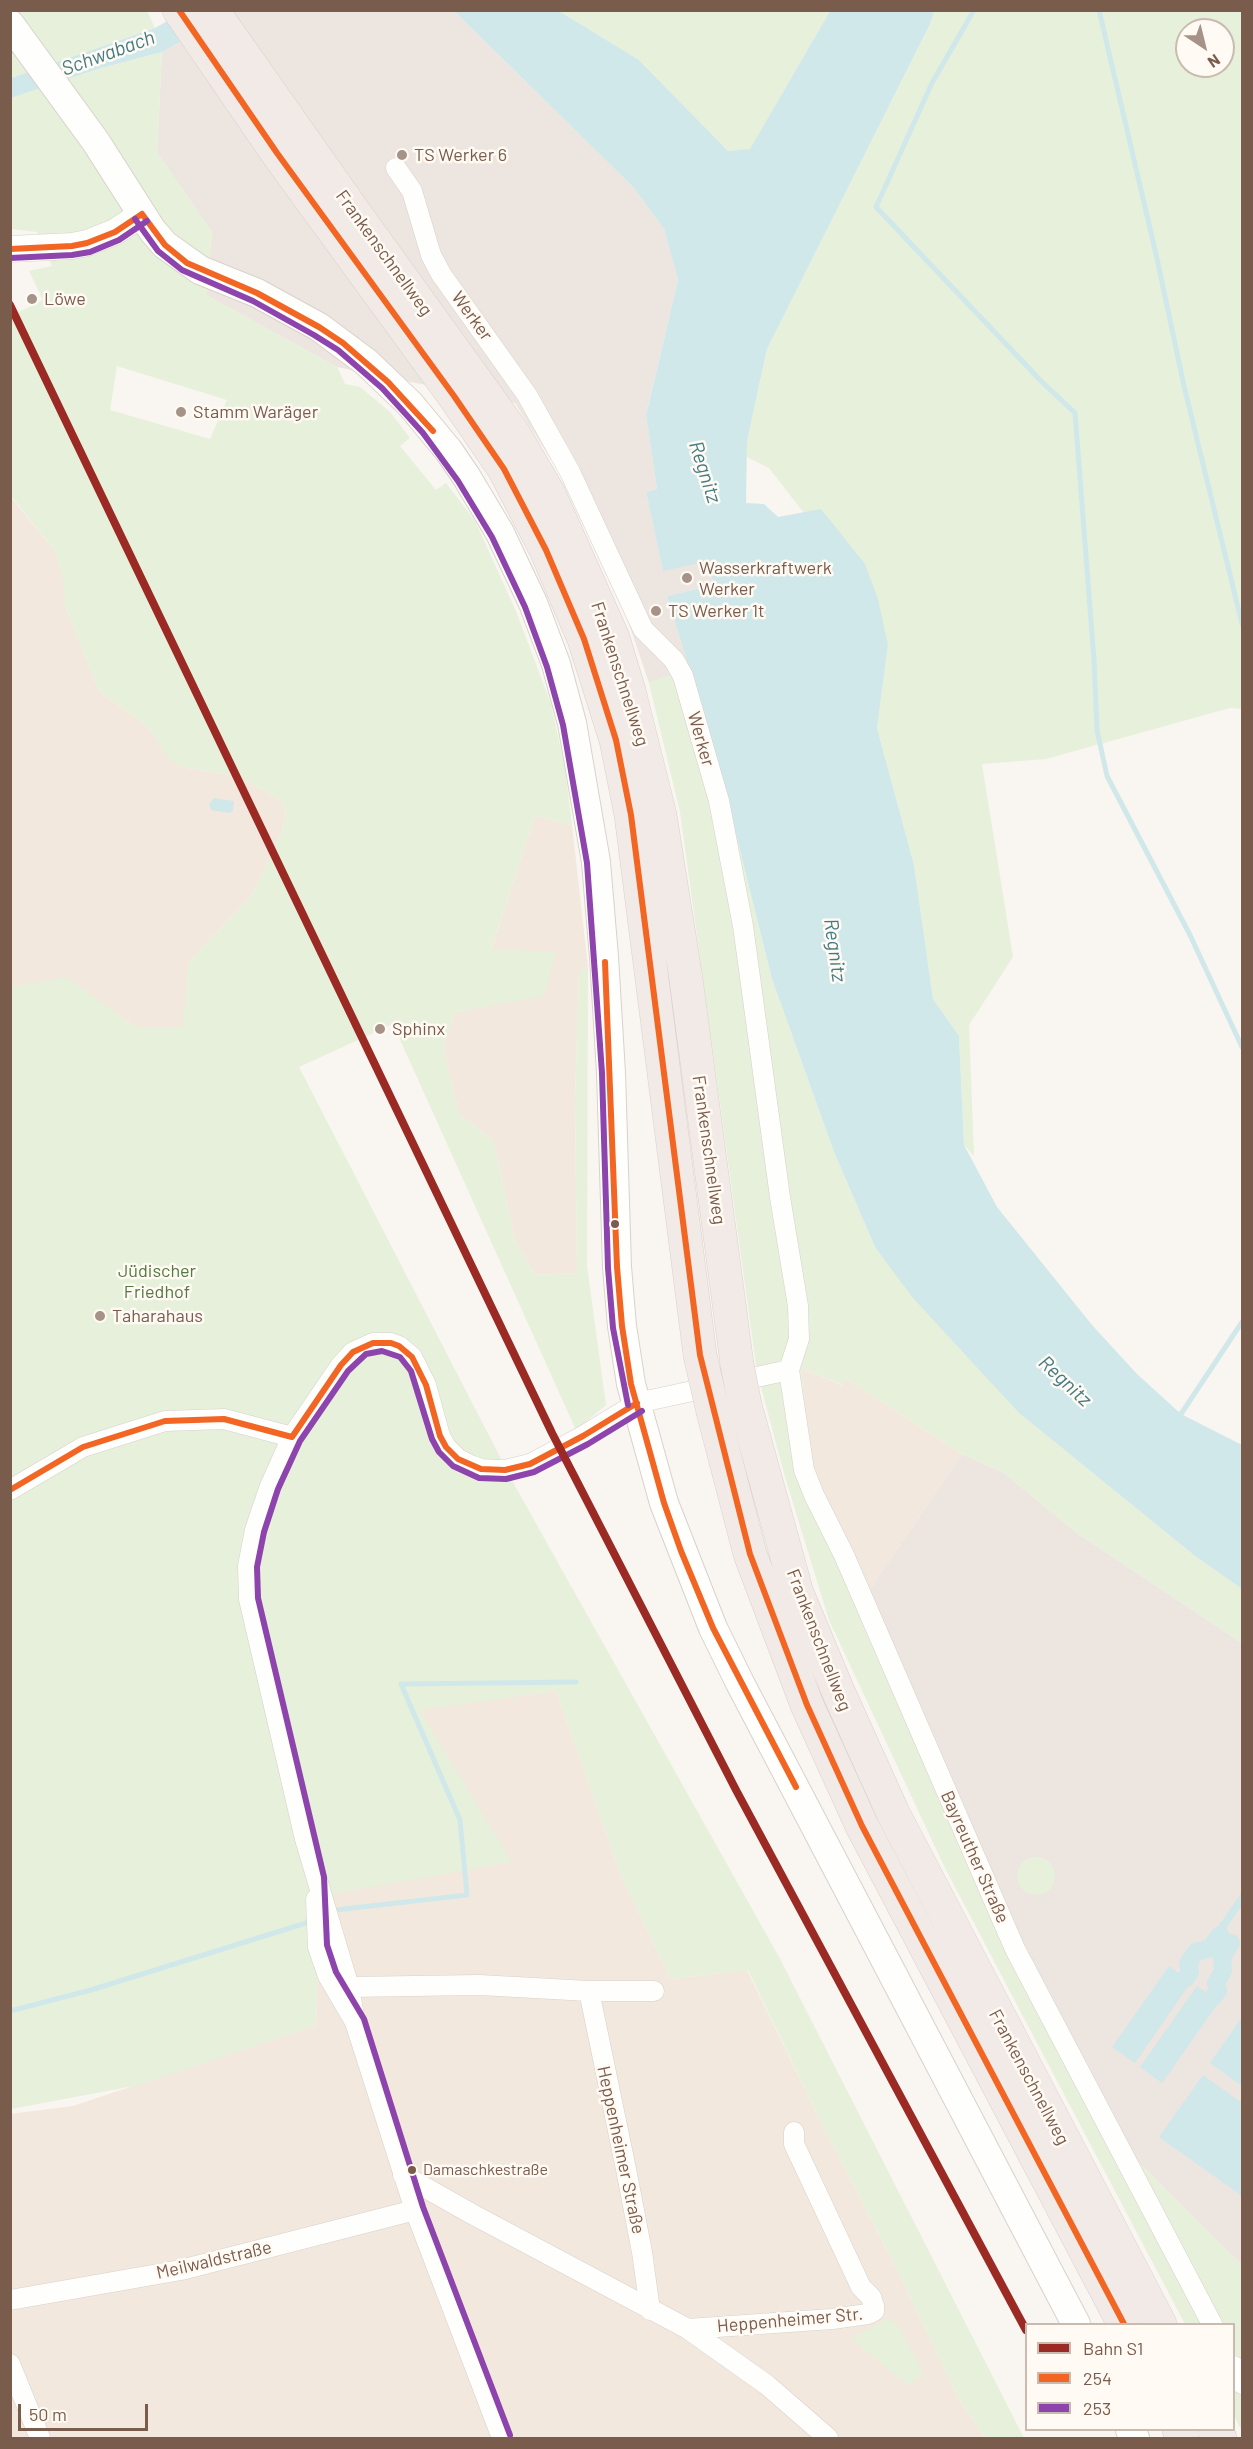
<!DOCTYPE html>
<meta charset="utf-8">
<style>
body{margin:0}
#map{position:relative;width:1253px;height:2449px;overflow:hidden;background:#f9f5f0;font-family:Barlow,sans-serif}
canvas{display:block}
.frame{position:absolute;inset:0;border:12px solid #7a5c4d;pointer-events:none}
.legend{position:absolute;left:1025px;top:2323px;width:210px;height:108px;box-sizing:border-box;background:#fffaf3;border:2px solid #cabbb1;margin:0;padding:8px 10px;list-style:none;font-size:18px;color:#7a5c4d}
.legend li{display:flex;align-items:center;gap:12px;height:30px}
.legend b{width:30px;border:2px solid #cabbb1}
.north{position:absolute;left:1175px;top:18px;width:60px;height:60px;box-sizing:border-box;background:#fffaf3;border:2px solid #cabbb1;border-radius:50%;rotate:145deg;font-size:16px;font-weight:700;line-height:24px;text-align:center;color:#7a5c4d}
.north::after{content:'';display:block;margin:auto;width:21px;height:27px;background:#a69286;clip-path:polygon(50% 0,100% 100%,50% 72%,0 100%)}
.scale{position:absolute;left:18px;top:2404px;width:130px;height:27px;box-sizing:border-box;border:3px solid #7a5c4d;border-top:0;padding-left:8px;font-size:18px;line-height:21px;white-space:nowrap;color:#7a5c4d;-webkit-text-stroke:4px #fffaf3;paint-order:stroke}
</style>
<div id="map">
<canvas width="1253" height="2449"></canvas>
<div class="frame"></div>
<ul class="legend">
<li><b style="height:8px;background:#9a2a23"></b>Bahn S1</li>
<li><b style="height:8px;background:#f26522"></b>254</li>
<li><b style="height:8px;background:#8e44ad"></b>253</li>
</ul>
<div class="north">N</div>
<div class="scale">50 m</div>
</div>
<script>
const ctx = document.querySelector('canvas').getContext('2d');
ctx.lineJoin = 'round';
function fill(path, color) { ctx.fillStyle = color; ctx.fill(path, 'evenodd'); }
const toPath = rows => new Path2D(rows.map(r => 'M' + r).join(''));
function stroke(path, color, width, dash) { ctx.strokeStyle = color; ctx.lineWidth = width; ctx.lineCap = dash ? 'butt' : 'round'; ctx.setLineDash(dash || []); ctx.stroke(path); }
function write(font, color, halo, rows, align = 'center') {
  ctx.font = font + ' Barlow,sans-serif'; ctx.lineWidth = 5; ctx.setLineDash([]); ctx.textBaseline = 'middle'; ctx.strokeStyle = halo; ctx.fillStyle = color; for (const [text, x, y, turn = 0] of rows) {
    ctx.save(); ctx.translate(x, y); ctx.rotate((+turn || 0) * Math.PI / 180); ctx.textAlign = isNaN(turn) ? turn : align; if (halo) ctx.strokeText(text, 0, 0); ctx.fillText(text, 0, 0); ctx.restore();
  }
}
fill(toPath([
 [10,496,56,552,65,585,65,605,99,691,147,726,171,760,182,767,237,776,281,800,286,813,282,832,252,895,189,962,184,1028,136,1027,66,978,11,987],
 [535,816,572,825,588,967,579,972,575,1098,577,1273,535,1275,515,1241,494,1141,459,1114,443,1046,455,1012,544,995,491,950],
 [801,1368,842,1385,847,1379,962,1454,867,1594,810,1469],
 [556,1691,623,1880,671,1979,747,1970,820,2120,899,2273,958,2398,985,2438,11,2438,10,2114,73,2106,316,2025,320,1896,419,1709]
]), '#f2e8de');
fill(toPath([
 [236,11,454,11,633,187,664,229,678,280,646,414,657,489,646,492,663,570,709,560,714,585,667,596,689,668,649,683,624,609,562,477,515,403,337,367,206,295,212,232,157,152,162,52],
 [962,1454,1004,1473,1077,1533,1242,1643,1242,2265,1122,2146,1023,1950,867,1594]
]), '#ede5e0');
fill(toPath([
 [11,11,147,11,155,28,11,78],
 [559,11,830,11,750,150,728,151,639,60],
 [934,11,1242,11,1242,709,1230,708,1046,759,982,764,1013,957,969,1025,974,1156,964,1145,959,1036,933,999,914,865,877,728,888,645,822,510,804,513,769,468,747,457,747,441,767,349,931,22],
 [1187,30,1223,30,1223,66,1187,66],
 [162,52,157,151,212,232,206,295,337,367,345,384,360,387,390,412,410,438,400,446,436,490,446,483,475,521,516,611,551,704,565,769,572,825,535,816,491,949,556,952,544,996,455,1012,443,1046,459,1114,494,1141,515,1241,535,1275,577,1273,575,1098,579,971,588,967,587,1266,606,1405,576,1430,393,1024,299,1067,515,1486,779,1957,1024,2438,985,2438,958,2398,899,2273,820,2120,748,1970,671,1979,623,1880,556,1691,420,1710,512,1862,320,1896,316,2025,139,2085,11,2109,11,987,66,977,136,1027,183,1027,189,962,252,895,282,832,286,813,281,800,237,776,182,767,170,760,147,726,99,691,65,605,64,585,56,552,11,496,11,316,43,300,29,271,52,266,37,232,11,229,11,98,101,68],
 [117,366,227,400,210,439,110,410],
 [689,668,720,770,772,979,834,1152,875,1247,1019,1413,1195,1556,1242,1589,1242,1643,1077,1533,1004,1473,962,1454,847,1379,843,1385,801,1368,810,1469,1006,1915,1122,2146,1242,2265,1242,2432,1234,2415,1234,2324,1185,2324,945,1868,829,1620,785,1477,757,1372,680,812,649,683],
 '1017 1876a19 19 0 1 1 38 0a19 19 0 1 1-38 0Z',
 [887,2318,900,2328,924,2374,908,2385,851,2339]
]), '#e7f0db');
fill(toPath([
 [185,11,236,11,162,52,101,68,11,98,11,78,155,28],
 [454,11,559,11,639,60,728,151,750,149,830,11,934,11,931,22,767,349,747,441,746,503,764,504,778,517,821,509,865,564,878,599,888,645,877,728,914,865,933,999,959,1036,964,1145,997,1207,1092,1325,1137,1374,1181,1414,1242,1445,1242,1589,1195,1556,1019,1413,913,1298,875,1247,834,1152,772,979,720,770,667,596,714,585,708,561,663,571,646,492,657,489,646,415,678,280,664,229,633,187],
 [214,798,234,801,233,811,229,813,211,810,209,804],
 [1242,1892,1242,1905,1221,1936,1215,1931],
 [1169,1966,1191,1982,1135,2063,1112,2047],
 [1197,1986,1219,2002,1162,2083,1140,2067],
 [1242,2017,1242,2086,1210,2063],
 [1203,2075,1242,2103,1242,2196,1159,2137]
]), '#d0e8ea');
stroke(toPath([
 [974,10,932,83,876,207,1042,382,1075,413,1094,660,1097,730,1107,776,1190,935,1242,1047],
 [1099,10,1156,254,1184,386,1242,624],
 [1181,1414,1242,1322],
 [335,1910,467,1895,460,1820,401,1684,576,1682],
 [10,2011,91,1990,306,1923]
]), '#d0e8ea', 5);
stroke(toPath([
 [1186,1978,1190,1972,1188,1963,1196,1952,1210,1948,1220,1935],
 [1213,1997,1218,1991,1216,1983,1223,1971,1222,1957,1231,1943]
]), '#d0e8ea', 18);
const minor = toPath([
 [396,168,412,191,431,255,441,274,527,395,570,472,643,629,674,660,683,676,719,801,743,926,780,1197,798,1306,799,1339,789,1370,804,1470,814,1495,844,1555,1015,1949,1212,2324],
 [10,1490,83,1447,165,1421,224,1419,292,1437],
 [316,1899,318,1947,328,1976,355,2022,415,2210,502,2438],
 [349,1987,479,1985,589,1991,654,1991],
 [589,1991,626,2169,642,2252,650,2310],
 [355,2022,349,1987,305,1839,249,1599,248,1566,255,1530,270,1486,292,1437,341,1365,353,1352,373,1343,391,1343,399,1346,412,1357,426,1385,440,1436,446,1447,458,1459,470,1465,481,1469,496,1470,505,1470,530,1464,583,1436,637,1403,789,1370],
 [403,2175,472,2214,688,2329,767,2385,828,2438],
 [10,2300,181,2270,415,2210],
 [688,2329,832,2319,868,2314,874,2311,874,2306,871,2297,861,2287,794,2144,794,2132],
 [10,2364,40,2438],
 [1234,2366,1242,2384]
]);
const tertiary = toPath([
 [10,249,72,246,87,243,115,232,142,214]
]);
const secondary = toPath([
 [10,24,96,142,152,230,165,245,200,270,257,293,319,327,366,362,410,404,449,451,466,476,500,533,533,603,556,664,572,723,596,862,604,957,611,1073,617,1267,622,1326,631,1384,664,1503,713,1628,740,1683,1076,2324],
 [1130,2430,1135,2438]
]);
const motorway = toPath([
 [179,10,277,153,454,396,504,469,546,550,584,639,616,740,631,815,700,1355],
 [212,10,354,212,514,434,549,494,613,638,629,691,660,815,686,979,737,1364],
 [745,1405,797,1593,838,1691,893,1813,1160,2324],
 [713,1412,750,1554,807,1705,862,1826,1124,2324],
 [1179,2430,1183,2438],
 [1215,2430,1220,2438]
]);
stroke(minor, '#d7d1cb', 21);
stroke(tertiary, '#d7d1cb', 27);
stroke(secondary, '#d9d2cb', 30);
stroke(motorway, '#dad1cc', 34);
stroke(minor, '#fefefd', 20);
stroke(tertiary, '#fefefd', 26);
stroke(secondary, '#fefefd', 28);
stroke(motorway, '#f2eae7', 33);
const motorwayBridge = toPath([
 [700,1355,713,1412],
 [737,1364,745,1405]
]);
stroke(motorwayBridge, '#dad1cc', 34, []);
stroke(motorwayBridge, '#f2eae7', 33);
stroke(toPath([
 [179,10,277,153,454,396,504,469,546,550,584,639,616,740,631,815,700,1355,750,1554,807,1705,862,1826,1124,2324],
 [142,214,165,245,187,263,257,293,319,327,343,343,388,382,433,431],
 [10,249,72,246,87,243,115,232,142,214],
 [605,962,617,1267,622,1326,631,1384,664,1503,681,1551,713,1628,796,1787],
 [10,1490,83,1447,165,1421,224,1419,292,1437,341,1365,353,1352,373,1343,391,1343,399,1346,412,1357,426,1385,440,1436,446,1447,458,1459,481,1469,505,1470,530,1464,583,1436,637,1403]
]), '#f26522', 6);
stroke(toPath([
 [135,219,158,251,182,270,253,301,314,335,338,350,382,388,423,433,458,481,492,537,525,607,547,667,563,725,587,863,602,1073,608,1268,613,1328,628,1405],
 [10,258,72,255,90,252,119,240,147,221],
 [510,2435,423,2207,364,2019,336,1972,327,1945,324,1877,258,1598,257,1567,264,1532,278,1489,300,1441,348,1371,366,1354,382,1351,400,1357,411,1371,432,1439,439,1452,453,1466,479,1478,506,1479,534,1472,588,1444,642,1411]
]), '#8e44ad', 6);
stroke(toPath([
 [10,305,552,1433,736,1790,1026,2330]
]), '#9a2a23', 8);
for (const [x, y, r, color] of [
 [402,155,6,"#a69286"],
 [32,299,6,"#a69286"],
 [181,412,6,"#a69286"],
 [687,578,6,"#a69286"],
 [656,611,6,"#a69286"],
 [380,1029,6,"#a69286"],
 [615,1224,5,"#7a5c4d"],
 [100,1316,6,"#a69286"],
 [412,2170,5,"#7a5c4d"]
]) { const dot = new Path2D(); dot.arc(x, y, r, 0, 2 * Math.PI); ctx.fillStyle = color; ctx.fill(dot); stroke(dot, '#fffaf3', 2); }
write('16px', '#7a5c4d', '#fffaf3', [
 ["Damaschkestraße",423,2170]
], 'left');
write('18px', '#7a5c4d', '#fffaf3', [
 ["TS Werker 6",414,155],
 ["Löwe",44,299],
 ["Stamm Waräger",193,412],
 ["Wasserkraftwerk",699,568],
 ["Werker",699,589],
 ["TS Werker 1t",668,611],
 ["Sphinx",392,1029],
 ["Taharahaus",112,1316]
], 'left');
write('18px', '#7a5c4d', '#fffaf3', [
 ["Frankenschnellweg",384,253,54],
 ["Werker",472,316,54],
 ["Frankenschnellweg",620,674,72],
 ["Werker",701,739,74],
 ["Frankenschnellweg",709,1150,82],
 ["Frankenschnellweg",819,1640,69],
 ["Bayreuther Straße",975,1857,66],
 ["Frankenschnellweg",1029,2077,62],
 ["Heppenheimer Straße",621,2150,78],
 ["Meilwaldstraße",214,2260,-13],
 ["Heppenheimer Str.",790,2320,-5]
]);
write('18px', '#537a41', '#fffaf3', [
 ["Jüdischer",157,1271],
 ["Friedhof",157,1292]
]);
write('italic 20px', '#437c86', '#fffaf3', [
 ["Schwabach",108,53,-20],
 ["Regnitz",705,472,72],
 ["Regnitz",835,950,82],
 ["Regnitz",1065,1381,43]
]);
</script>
